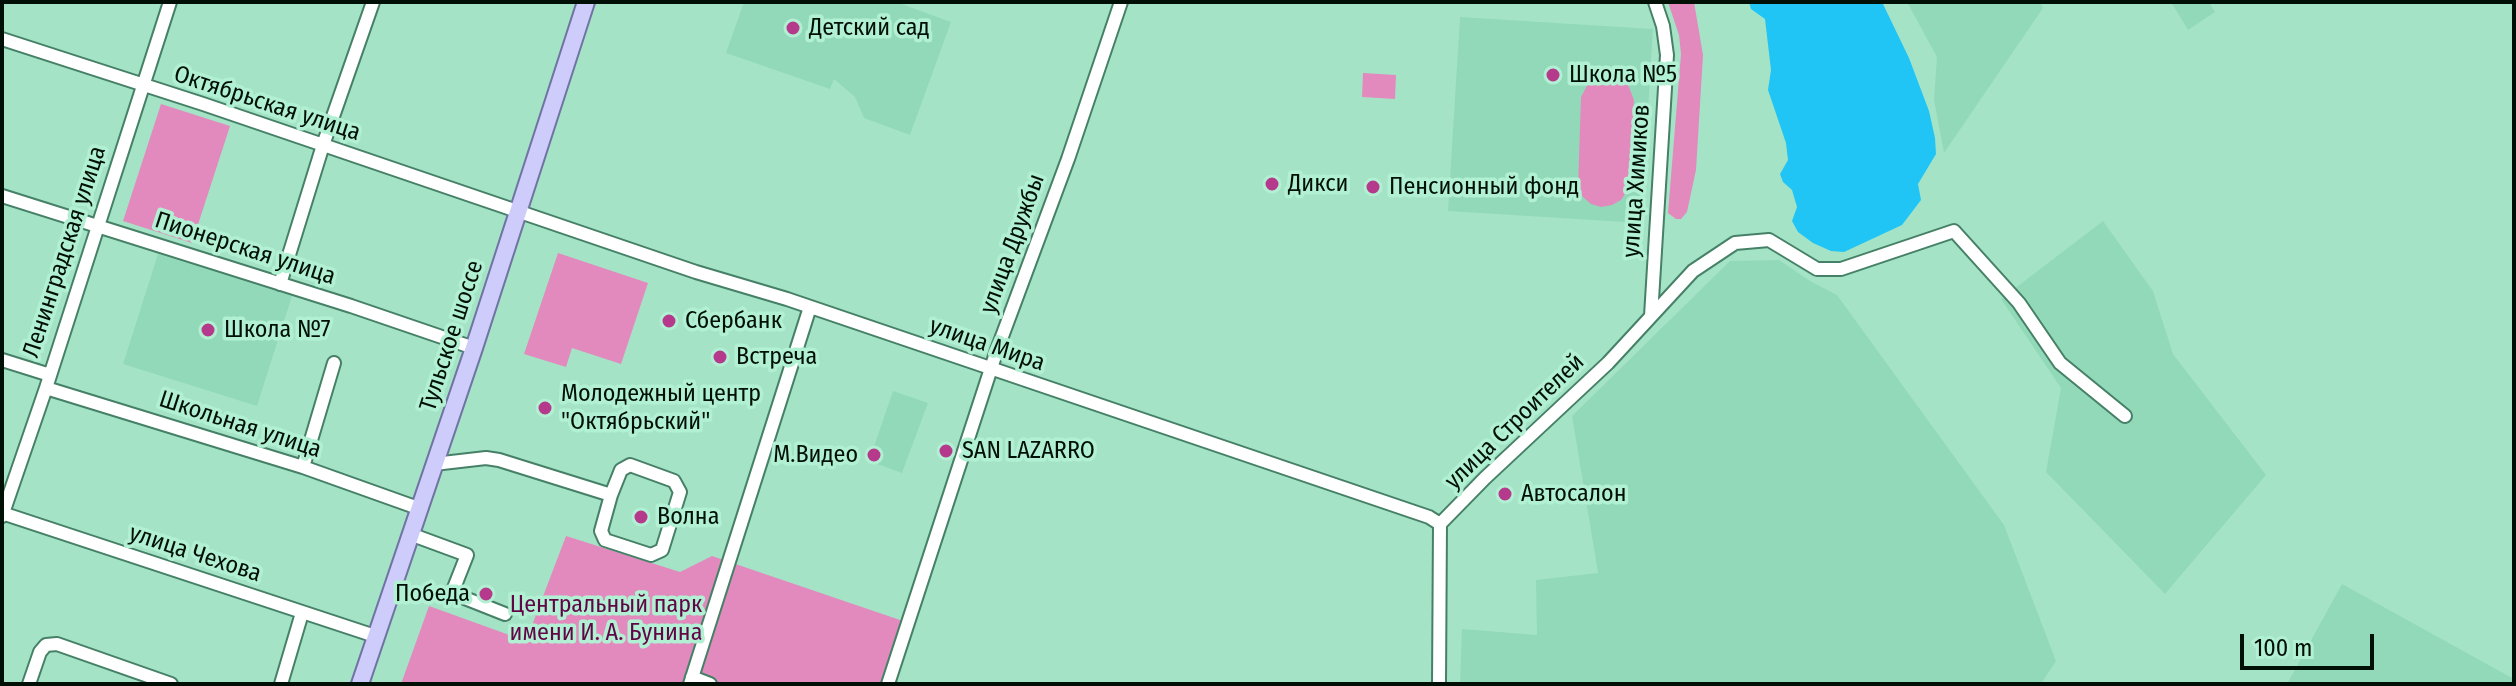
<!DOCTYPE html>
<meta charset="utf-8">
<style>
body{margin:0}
#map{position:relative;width:2516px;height:686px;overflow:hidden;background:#a5e3c6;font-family:"Fira Sans Condensed",sans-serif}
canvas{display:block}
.frame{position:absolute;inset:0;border:4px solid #001007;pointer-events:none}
.scale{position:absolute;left:2240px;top:634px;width:134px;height:36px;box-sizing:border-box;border:4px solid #001007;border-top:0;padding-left:10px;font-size:24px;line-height:28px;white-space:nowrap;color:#001007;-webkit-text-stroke:6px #b2f0d3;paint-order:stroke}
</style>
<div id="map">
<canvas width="2516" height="686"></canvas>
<div class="frame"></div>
<div class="scale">100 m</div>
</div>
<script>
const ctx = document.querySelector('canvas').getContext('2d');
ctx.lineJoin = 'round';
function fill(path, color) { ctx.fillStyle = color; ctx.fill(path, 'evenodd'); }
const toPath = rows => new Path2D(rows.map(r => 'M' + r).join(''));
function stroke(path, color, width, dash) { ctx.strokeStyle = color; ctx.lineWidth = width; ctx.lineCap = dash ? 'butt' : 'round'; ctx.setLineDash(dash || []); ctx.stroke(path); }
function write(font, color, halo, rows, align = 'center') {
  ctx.font = font + ' "Fira Sans Condensed",sans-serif'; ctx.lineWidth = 7; ctx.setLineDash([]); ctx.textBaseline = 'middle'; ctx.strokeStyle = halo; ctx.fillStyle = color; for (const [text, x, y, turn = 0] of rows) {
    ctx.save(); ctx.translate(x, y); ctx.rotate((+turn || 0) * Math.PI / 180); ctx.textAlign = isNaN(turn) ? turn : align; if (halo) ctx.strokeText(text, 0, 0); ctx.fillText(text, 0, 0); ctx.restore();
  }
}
fill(toPath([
 [744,2,896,2,951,22,910,135,864,118,855,97,834,79,830,89,726,53],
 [1907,2,2040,2,2043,8,1944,153,1934,100,1937,57],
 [2171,2,2209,2,2215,12,2188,30],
 [1460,17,1653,29,1641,223,1448,211],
 [2103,221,2153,291,2173,354,2266,475,2165,594,2046,472,2061,388,2001,299],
 [158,254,292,296,257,406,123,364],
 [1779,260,1810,281,1837,295,2004,525,2056,661,2041,684,1460,684,1462,629,1537,635,1536,580,1598,573,1572,416,1730,261],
 [893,391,928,403,902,473,869,461],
 [2342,584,2514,679,2514,684,2287,684]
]), '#92d9b9');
fill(toPath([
 [1668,2,1694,2,1703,55,1696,170,1687,212,1681,219,1676,219,1668,213,1681,54,1679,35],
 [1363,73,1396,75,1395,99,1362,97],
 [1609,74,1627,82,1634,100,1630,181,1627,191,1621,200,1612,205,1601,207,1591,204,1583,197,1578,188,1581,97,1590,80],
 [161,104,230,126,192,243,123,221],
 [558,253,648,283,621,364,572,348,566,367,524,354],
 [566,536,680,572,712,556,903,621,887,684,401,684,429,606,526,641]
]), '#e28abd');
fill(toPath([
 [1749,2,1882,2,1909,58,1929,111,1935,138,1936,154,1918,184,1921,200,1902,225,1844,252,1831,251,1813,243,1798,232,1792,221,1797,207,1792,190,1783,182,1780,174,1788,160,1786,143,1768,90,1771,70,1765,19,1751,9]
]), '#20c5f6');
const minor = toPath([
 [2,39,203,104,696,272,787,299,1429,517,1440,524],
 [2,196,351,306,474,348],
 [280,284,323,145,373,2],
 [1651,316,1667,55,1663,26,1655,2],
 [2,360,50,375],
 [46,388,303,467,418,508],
 [434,464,486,458,499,460,611,495,621,470,630,465,674,481,680,492,662,550,651,555,605,540,601,531,611,495],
 [303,467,334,363],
 [2,513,375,636],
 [2,516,46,388,170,2],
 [410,534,467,555,452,593,505,614],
 [692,677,710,684],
 [29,684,40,652,46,645,57,644,171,684],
 [281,684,302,613],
 [690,684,810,307],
 [888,684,997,350,1068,159,1121,2],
 [1439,684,1440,524,1485,478,1608,363,1693,271,1735,243,1769,240,1817,269,1841,269,1954,231,2019,303,2060,363,2125,416]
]);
const major = toPath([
 [360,684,474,348,586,2]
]);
stroke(minor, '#458067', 16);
stroke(major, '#7074a2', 20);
stroke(minor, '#fff', 12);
stroke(major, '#cdccfa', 16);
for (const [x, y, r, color] of [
 [793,28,8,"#b63a8b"],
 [1553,75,8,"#b63a8b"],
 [1272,184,8,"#b63a8b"],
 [1373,187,8,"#b63a8b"],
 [669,321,8,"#b63a8b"],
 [208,330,8,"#b63a8b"],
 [720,357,8,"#b63a8b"],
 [545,408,8,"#b63a8b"],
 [946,451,8,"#b63a8b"],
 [874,455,8,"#b63a8b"],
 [1505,494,8,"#b63a8b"],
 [641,517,8,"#b63a8b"],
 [486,594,8,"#b63a8b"]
]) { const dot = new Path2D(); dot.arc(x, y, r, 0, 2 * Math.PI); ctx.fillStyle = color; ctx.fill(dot); stroke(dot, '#b2f0d3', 3); }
write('24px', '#001007', '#b2f0d3', [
 ["Детский сад",809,28],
 ["Школа №5",1569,75],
 ["Дикси",1288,184],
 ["Пенсионный фонд",1389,187],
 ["Сбербанк",685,321],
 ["Школа №7",224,330],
 ["Встреча",736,357],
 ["Молодежный центр",561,394],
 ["\"Октябрьский\"",561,422],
 ["SAN LAZARRO",962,451],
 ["М.Видео",858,455,"right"],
 ["Автосалон",1521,494],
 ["Волна",657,517],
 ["Победа",470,594,"right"]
], 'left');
write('24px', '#001007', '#b2f0d3', [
 ["Октябрьская улица",267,104,18],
 ["улица Химиков",1637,181,-86],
 ["улица Дружбы",1013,244,-70],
 ["Пионерская улица",245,249,18],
 ["Ленинградская улица",65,252,-72],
 ["Тульское шоссе",452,336,-72],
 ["улица Мира",987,345,19],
 ["улица Строителей",1515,422,-44],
 ["Школьная улица",240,425,18],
 ["улица Чехова",195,554,18]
]);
write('24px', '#610546', '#b2f0d3', [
 ["Центральный парк",606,605],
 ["имени И. А. Бунина",606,633]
]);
</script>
